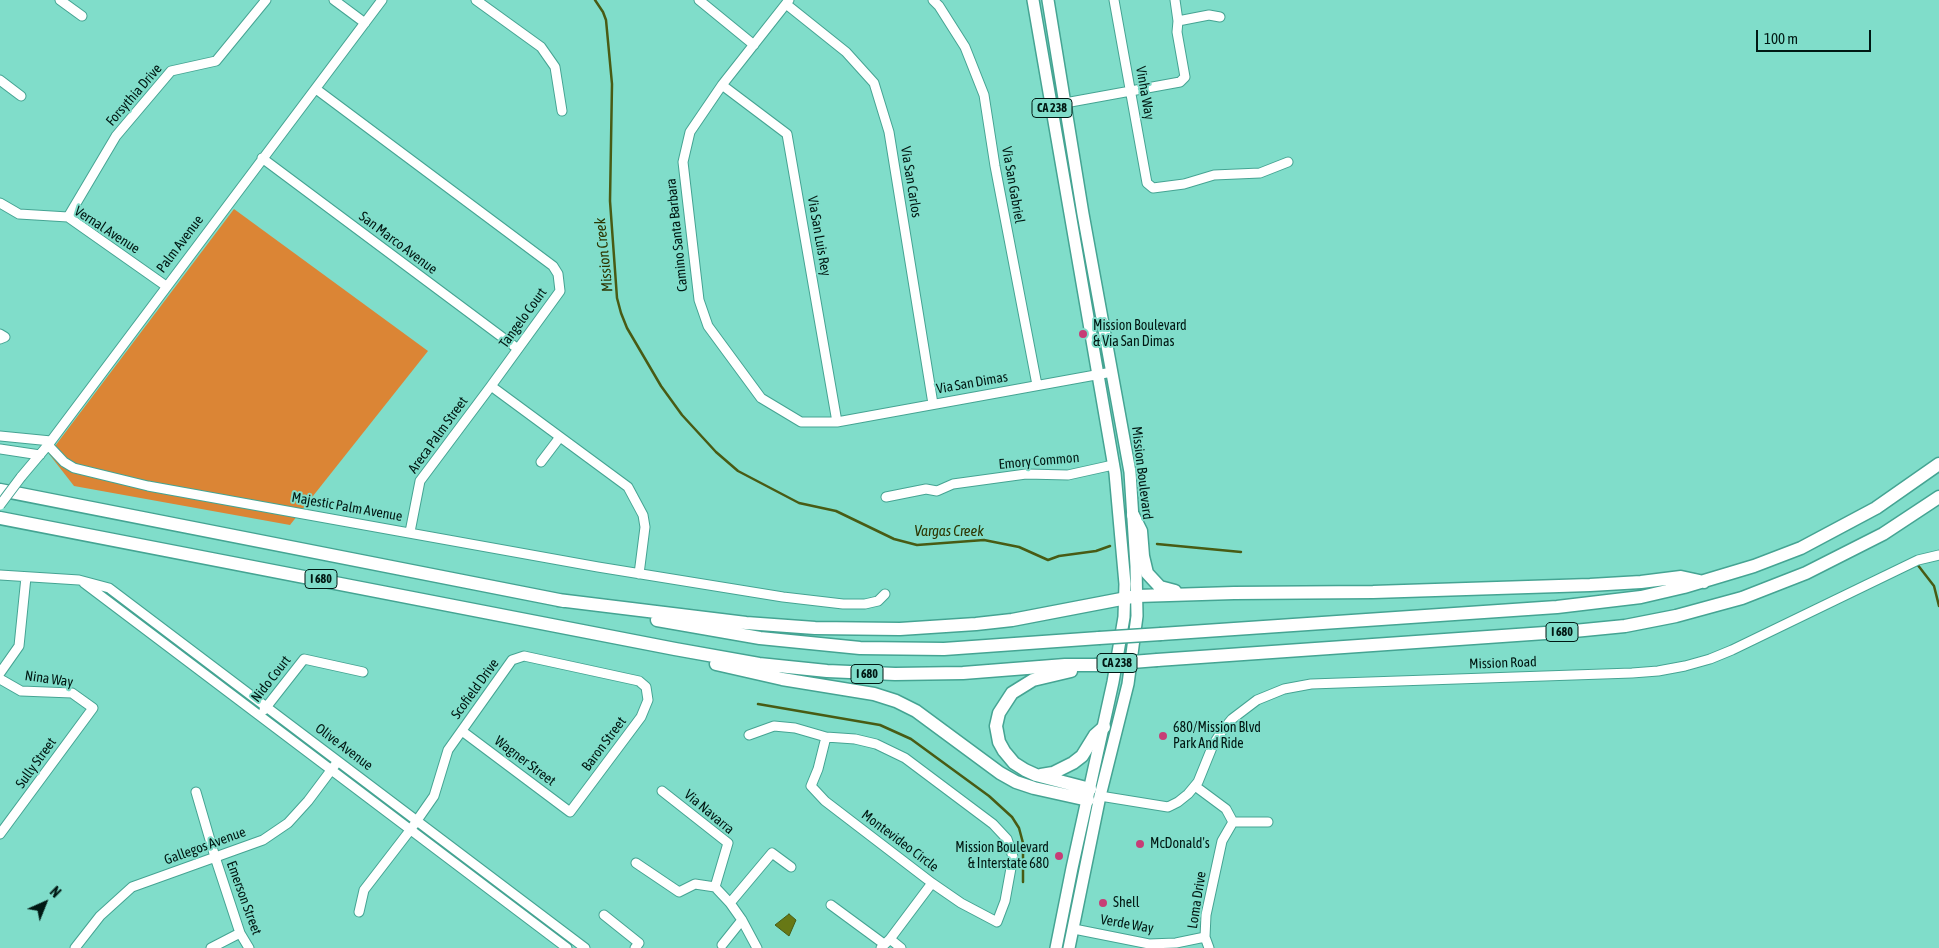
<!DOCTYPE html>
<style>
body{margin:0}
#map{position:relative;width:1939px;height:948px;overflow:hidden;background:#80ddca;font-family:"Asap Condensed",sans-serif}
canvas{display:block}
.north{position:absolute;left:20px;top:878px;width:50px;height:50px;-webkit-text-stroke:4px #80ddca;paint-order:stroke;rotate:44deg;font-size:14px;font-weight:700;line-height:20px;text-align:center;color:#001813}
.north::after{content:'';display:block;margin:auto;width:18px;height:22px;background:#001813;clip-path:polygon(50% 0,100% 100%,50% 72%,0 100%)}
.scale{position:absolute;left:1756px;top:30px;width:115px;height:22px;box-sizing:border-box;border:2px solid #001813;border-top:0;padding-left:6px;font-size:15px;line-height:18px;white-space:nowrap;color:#001813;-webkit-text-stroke:4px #80ddca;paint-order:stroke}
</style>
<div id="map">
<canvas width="1939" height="948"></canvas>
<div class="north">N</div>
<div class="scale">100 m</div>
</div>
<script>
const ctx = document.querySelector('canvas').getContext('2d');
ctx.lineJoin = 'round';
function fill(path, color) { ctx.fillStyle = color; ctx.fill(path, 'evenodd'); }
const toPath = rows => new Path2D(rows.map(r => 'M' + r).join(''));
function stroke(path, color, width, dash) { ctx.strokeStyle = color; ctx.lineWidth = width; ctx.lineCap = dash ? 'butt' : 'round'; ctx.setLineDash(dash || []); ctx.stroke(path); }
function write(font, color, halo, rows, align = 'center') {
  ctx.font = font + ' "Asap Condensed",sans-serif'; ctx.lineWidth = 4; ctx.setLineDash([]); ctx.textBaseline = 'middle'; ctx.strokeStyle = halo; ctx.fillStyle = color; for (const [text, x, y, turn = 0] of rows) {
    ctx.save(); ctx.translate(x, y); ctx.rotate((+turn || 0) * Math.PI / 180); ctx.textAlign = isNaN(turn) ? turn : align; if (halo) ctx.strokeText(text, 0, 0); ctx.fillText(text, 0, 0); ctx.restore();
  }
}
fill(toPath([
 [234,209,428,351,290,525,74,486,49,454]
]), '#db8535');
const water = toPath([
 [789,914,796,920,789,936,775,925,789,914]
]);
fill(water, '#677815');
stroke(water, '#485b14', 1);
stroke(toPath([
 [595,0,603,12,606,20,612,84,610,201,617,298,621,313,627,328,661,386,682,415,716,452,738,471,799,503,836,511,894,539,917,545,984,540,1019,547,1048,560,1059,556,1096,551,1110,546],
 [1157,544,1241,552],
 [1917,564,1934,586,1939,606],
 [758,704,880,725,911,739,989,796,1012,817,1019,828,1023,843,1023,882]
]), '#485b14', 2.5);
const minor = toPath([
 [60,0,82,16],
 [334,0,365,23],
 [476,0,541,47,555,67,562,111],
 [699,0,754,45],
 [789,0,722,85,690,132,683,162,699,300,708,326,761,398,801,422,837,422,1112,372],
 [933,0,939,6,965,47,984,95,995,166,1037,385],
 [1114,0,1147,183,1153,188,1184,184,1214,175,1260,173,1288,162],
 [786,4,846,52,874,83,889,132,933,404],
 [1178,21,1209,15,1220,17],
 [0,80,21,96],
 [722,85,787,134,837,422],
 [316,89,553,266,558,274,560,291,491,386,628,487,643,515,645,527,639,574],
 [1065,103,1180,82,1185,77,1177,32,1178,21,1175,0],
 [262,158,518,349],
 [0,203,19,214,68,217,166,286],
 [68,217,116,136,171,71,216,61,266,0],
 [0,334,5,337,0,339],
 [0,436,51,441],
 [48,445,64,462,74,468,148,486,598,567,783,597,843,604,865,604,878,601,885,594],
 [0,449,40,455],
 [541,462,560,437],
 [21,477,48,445,382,0],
 [886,497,926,489,937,491,953,484,1026,474,1068,475,1113,465],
 [410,532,420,481,491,386],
 [0,575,79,580,109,588,585,948],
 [84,583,567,948],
 [0,673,19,646,26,577],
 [0,679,21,691,72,693,93,708,0,834],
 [264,710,304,659,363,672],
 [749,735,774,726,795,728,826,737,855,739,876,744,905,758,993,824,1007,839,1013,857,1005,901,997,922,961,903,932,883,825,801,811,786,818,769,826,737],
 [1195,786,1226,809,1233,822,1222,841,1206,915,1205,937,1209,948],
 [662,791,728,843,715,887],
 [196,792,215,857,240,933,249,948],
 [1100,796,1168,807,1178,802,1188,794,1198,782,1213,745,1222,731,1232,719,1257,700,1284,689,1311,684,1632,673,1658,671,1685,666,1710,659,1732,650,1918,560,1939,555],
 [1233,822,1268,822],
 [636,863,679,892,695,884,715,887],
 [715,887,730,903,742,920,757,948],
 [730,903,772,853,791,867],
 [831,905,884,944],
 [359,912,364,890,411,829,434,796,448,750,512,660,524,656,639,681,646,687,648,700,641,717,570,812,462,731],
 [604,915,639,943,635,948],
 [1074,929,1149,944,1176,943,1205,937],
 [890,939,901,948],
 [722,945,742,920],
 [75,948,100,916,132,887,263,840,288,823,308,801,335,765],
 [211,948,240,933],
 [881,948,890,939,932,883]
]);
const major = toPath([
 [1033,0,1115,473,1125,584,1124,617,1113,682,1072,868,1056,948],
 [1048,0,1083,214,1130,472,1136,566,1137,616,1128,684,1100,796,1069,948]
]);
const highway = toPath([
 [0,490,564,601],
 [1133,515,1141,531,1143,556,1147,573,1160,587,1175,591],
 [0,518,675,649,759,664,827,671,895,674,963,673,1065,665,1095,665],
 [558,600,746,623,815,628,900,629,976,624,1012,620,1137,596,1234,593,1373,592,1590,585,1641,582,1681,577,1704,582],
 [657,620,760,638,860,648,944,649,1099,638],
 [1161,634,1557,607,1641,597,1684,587,1754,566,1801,548,1876,508,1939,464],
 [1157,660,1574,631,1625,626,1676,616,1742,598,1806,573,1883,534,1939,497],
 [716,664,782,679,874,694,896,701,916,711,1000,773,1016,782,1034,788,1088,800],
 [1071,671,1033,680,1012,693,999,713,996,726,999,742,1004,751,1014,763,1025,770,1036,775,1090,789],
 [1041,775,1053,773,1073,763,1082,756,1095,735,1104,727]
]);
stroke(minor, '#45a493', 11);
stroke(major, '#45a493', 14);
stroke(highway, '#45a493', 15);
stroke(minor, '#fff', 9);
stroke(major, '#fff', 11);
stroke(highway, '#fff', 12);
const minorBridge = toPath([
 [0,505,21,477]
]);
const highwayBridge = toPath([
 [1099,638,1161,634],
 [1095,665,1157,660]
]);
stroke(minorBridge, '#45a493', 11, []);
stroke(highwayBridge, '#45a493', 15, []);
stroke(minorBridge, '#fff', 9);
stroke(highwayBridge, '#fff', 12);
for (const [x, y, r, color] of [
 [1083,334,5,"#c73d76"],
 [1163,736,5,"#c73d76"],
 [1140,844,5,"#c73d76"],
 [1059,856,5,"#c73d76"],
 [1103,903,5,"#c73d76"]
]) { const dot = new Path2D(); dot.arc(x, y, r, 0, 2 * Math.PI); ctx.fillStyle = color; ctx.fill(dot); stroke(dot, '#80ddca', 2); }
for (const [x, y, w] of [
 [1052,108,40],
 [321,579,32],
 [1562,632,32],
 [1117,663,40],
 [867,674,32]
]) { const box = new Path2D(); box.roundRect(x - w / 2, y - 9.5, w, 19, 4); ctx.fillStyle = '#80ddca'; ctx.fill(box); stroke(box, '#001813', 1); }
write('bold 12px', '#001813', null, [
 ["CA 238",1052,108],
 ["I 680",321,579],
 ["I 680",1562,632],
 ["CA 238",1117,663],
 ["I 680",867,674]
]);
write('14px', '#001813', '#80ddca', [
 ["Vinha Way",1145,93,80],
 ["Forsythia Drive",134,95,-49],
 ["Via San Carlos",911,182,81],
 ["Via San Gabriel",1013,185,80],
 ["Vernal Avenue",107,230,33],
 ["Camino Santa Barbara",677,235,-96],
 ["Via San Luis Rey",819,236,80],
 ["San Marco Avenue",398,243,37],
 ["Palm Avenue",180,244,-53],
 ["Tangelo Court",523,318,-54],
 ["Via San Dimas",972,383,-10],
 ["Areca Palm Street",438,435,-54],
 ["Emory Common",1039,461,-5],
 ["Mission Boulevard",1142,473,83],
 ["Majestic Palm Avenue",347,507,10],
 ["Mission Road",1503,663,-2],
 ["Nina Way",49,679,8],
 ["Nido Court",271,679,-52],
 ["Scofield Drive",475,689,-54],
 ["Baron Street",604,744,-53],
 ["Olive Avenue",344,747,37],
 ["Wagner Street",525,761,37],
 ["Sully Street",36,763,-54],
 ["Via Navarra",709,812,40],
 ["Montevideo Circle",900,841,37],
 ["Gallegos Avenue",205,846,-20],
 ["Emerson Street",244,898,70],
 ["Loma Drive",1197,900,-81],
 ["Verde Way",1127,924,10]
]);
write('14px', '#001813', '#80ddca', [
 ["Mission Boulevard",1093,326],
 ["& Via San Dimas",1093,342],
 ["680/Mission Blvd",1173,728],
 ["Park And Ride",1173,744],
 ["McDonald's",1150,844],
 ["Mission Boulevard",1049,848,"right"],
 ["& Interstate 680",1049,864,"right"],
 ["Shell",1113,903]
], 'left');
write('italic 15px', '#2c3501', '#80ddca', [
 ["Mission Creek",604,255,-96],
 ["Vargas Creek",949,531]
]);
</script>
